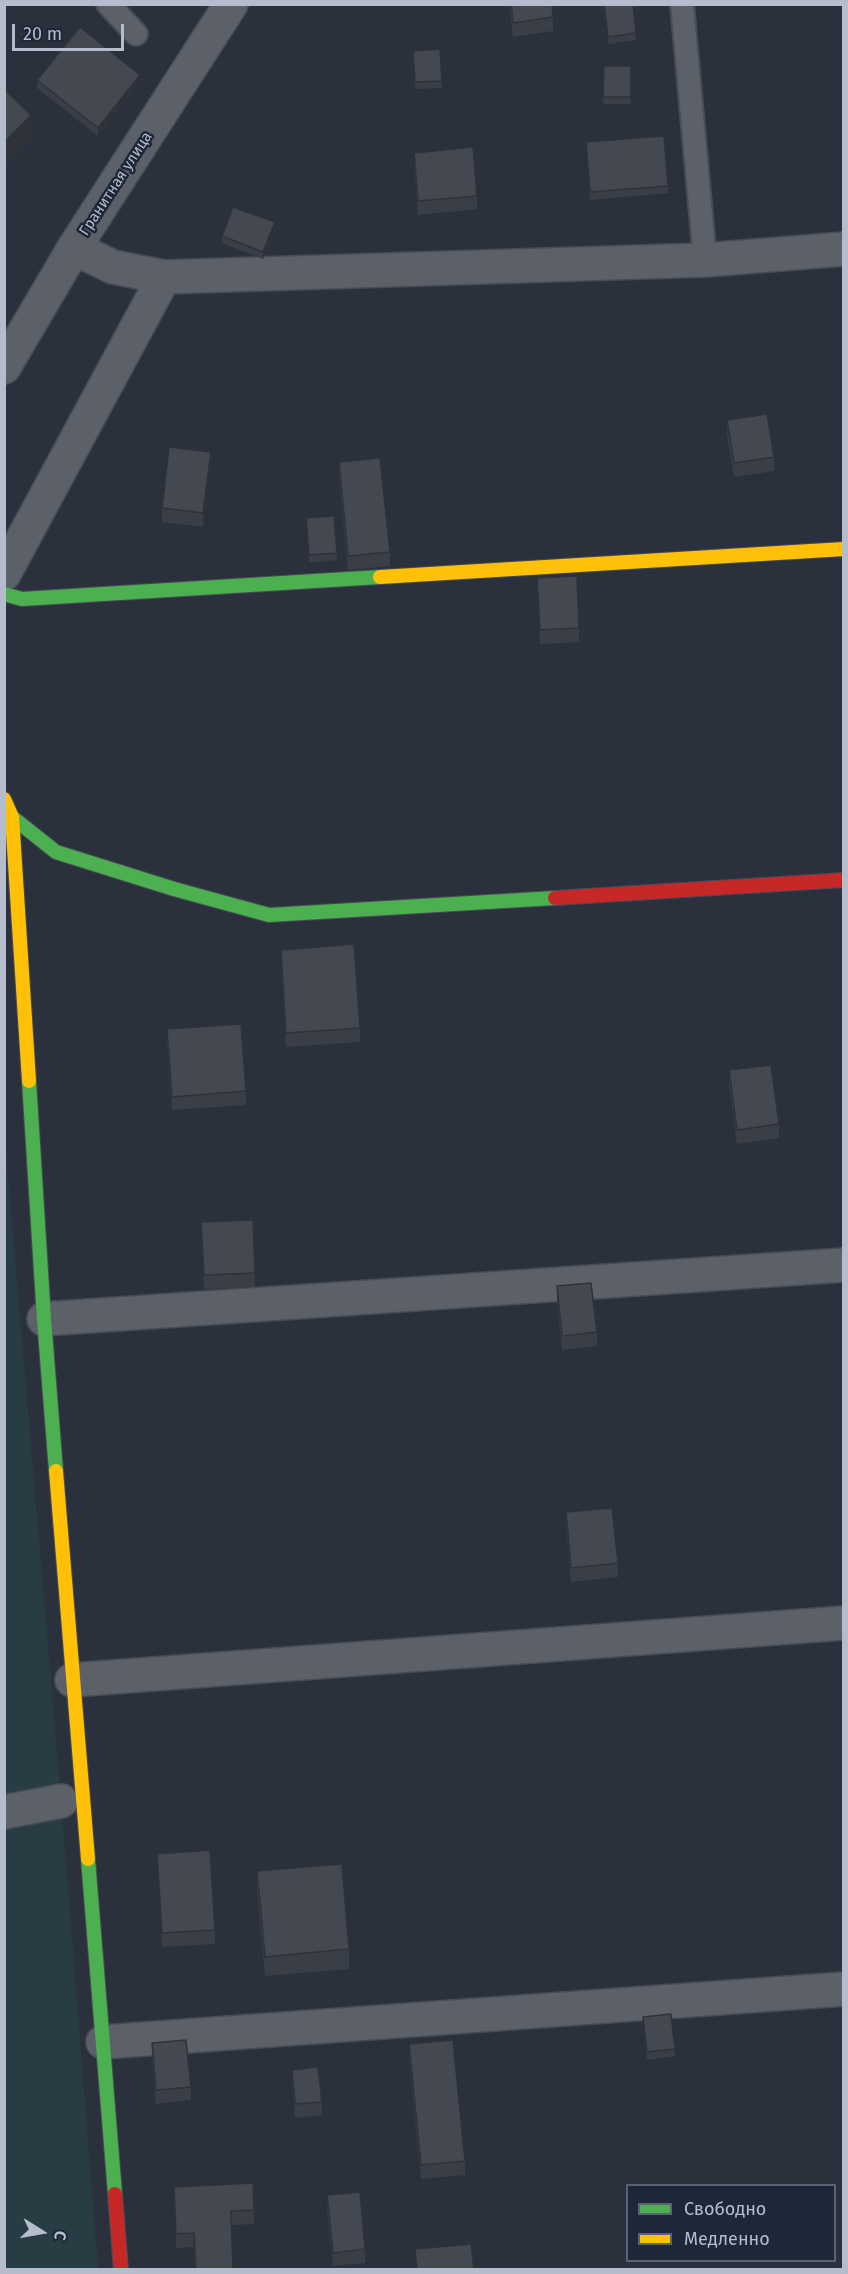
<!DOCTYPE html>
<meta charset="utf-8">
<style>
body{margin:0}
#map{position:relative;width:848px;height:2274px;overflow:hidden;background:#2b313c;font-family:"Fira Sans",sans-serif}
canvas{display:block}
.frame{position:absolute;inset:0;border:6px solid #b5bdcc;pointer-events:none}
.legend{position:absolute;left:626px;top:2184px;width:210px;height:78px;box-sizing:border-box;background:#1d2738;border:2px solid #5a6373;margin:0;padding:8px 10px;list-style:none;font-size:18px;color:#b5bdcc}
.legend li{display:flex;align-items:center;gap:12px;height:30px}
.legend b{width:30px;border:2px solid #5a6373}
.north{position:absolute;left:12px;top:2202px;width:60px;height:60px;-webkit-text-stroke:4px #1d2738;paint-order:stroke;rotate:101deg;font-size:16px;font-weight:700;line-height:24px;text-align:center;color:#b5bdcc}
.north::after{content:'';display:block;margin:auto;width:21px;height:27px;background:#b5bdcc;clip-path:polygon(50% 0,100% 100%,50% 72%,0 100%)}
.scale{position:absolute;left:12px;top:24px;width:112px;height:27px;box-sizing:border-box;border:3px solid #b5bdcc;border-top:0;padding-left:8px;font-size:18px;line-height:21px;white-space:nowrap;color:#b5bdcc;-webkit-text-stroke:4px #1d2738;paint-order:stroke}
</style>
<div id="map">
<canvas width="848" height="2274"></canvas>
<div class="frame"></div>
<ul class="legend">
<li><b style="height:8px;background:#4caf50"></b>Свободно</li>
<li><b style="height:8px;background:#ffc107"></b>Медленно</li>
</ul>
<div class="north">С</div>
<div class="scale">20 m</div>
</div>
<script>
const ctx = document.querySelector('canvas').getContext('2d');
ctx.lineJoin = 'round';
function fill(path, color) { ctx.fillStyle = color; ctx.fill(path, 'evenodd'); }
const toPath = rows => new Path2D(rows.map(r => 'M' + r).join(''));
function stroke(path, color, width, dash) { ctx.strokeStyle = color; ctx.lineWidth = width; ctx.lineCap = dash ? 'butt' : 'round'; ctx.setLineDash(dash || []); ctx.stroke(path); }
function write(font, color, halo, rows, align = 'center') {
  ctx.font = font + ' "Fira Sans",sans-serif'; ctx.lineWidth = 5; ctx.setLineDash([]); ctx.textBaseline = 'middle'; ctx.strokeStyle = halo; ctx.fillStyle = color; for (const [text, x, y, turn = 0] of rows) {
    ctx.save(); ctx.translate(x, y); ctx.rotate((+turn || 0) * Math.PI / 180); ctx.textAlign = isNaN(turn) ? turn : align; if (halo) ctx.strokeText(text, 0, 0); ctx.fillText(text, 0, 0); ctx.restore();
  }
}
fill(toPath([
 [4,1129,61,1801,98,2269,5,2269]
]), '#273d43');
const lane = toPath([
 [108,4,136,34],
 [682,4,705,260]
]);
const street = toPath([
 [74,248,113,267,164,277,705,260,844,249],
 [4,367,74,248,231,4],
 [4,574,164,277],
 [44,1319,844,1265],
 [72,1680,844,1623],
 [4,1812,61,1801],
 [103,2042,844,1989]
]);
const fast = toPath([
 [4,594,22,599,380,577],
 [12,817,56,852,174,889,269,915,555,898],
 [29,1081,44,1319,56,1471],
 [88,1859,115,2194]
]);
const slow = toPath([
 [380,577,844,549],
 [4,799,12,817,29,1081],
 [56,1471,88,1859]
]);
const jam = toPath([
 [555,898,844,880],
 [115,2194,121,2270]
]);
stroke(lane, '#474c55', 26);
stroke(street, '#474c55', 36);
stroke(fast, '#474c55', 16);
stroke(slow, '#474c55', 16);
stroke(jam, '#474c55', 16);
stroke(lane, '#5b6069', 22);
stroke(street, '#5b6069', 33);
stroke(fast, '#4caf50', 14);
stroke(slow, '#ffc107', 14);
stroke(jam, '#c62828', 14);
fill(toPath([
 [509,4,552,4,553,17,553,31,513,37],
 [604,4,633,4,636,40,608,44],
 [440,49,442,88,415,89,413,51],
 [604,66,631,66,631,104,603,104],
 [37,80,140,82,98,136,37,88],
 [586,142,668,186,668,193,590,200],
 [414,153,477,196,477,209,418,215,414,166],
 [275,230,263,259,222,243,222,236],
 [727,420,774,457,774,471,734,477,727,434],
 [339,462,390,552,390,566,348,570,339,476],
 [211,466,203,527,162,522,162,508],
 [306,518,337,553,337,560,309,563],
 [537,578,579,628,579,642,540,644],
 [281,950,360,1028,360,1042,286,1047,281,963],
 [167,1029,246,1091,246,1105,172,1110,167,1043],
 [729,1070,779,1124,779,1138,737,1144,729,1084],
 [201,1222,255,1273,255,1287,204,1289],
 [557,1286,597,1332,597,1346,562,1350,557,1300],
 [566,1512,618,1563,618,1577,571,1582,566,1526],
 [157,1854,215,1930,215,1944,162,1947],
 [257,1871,349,1949,349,1969,265,1976,257,1891],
 [643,2017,675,2049,675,2056,647,2060],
 [152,2043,191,2087,191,2100,156,2104,152,2057],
 [409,2044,465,2161,465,2175,421,2179,409,2058],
 [292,2070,322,2102,322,2115,295,2118,292,2084],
 [174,2187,254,2210,254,2224,231,2225,233,2270,195,2270,194,2247,176,2248],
 [327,2195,365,2249,365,2263,333,2266,327,2209]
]), '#3a3e46');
fill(toPath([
 [140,75,140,82,98,136,98,128],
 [31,115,31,139,4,167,4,143],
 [275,222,275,230,263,259,263,252],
 [211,452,211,466,203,527,203,513]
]), '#2f3239');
const building = toPath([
 [511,4,552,4,553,17,513,23,511,4],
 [604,4,633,4,636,33,608,37,604,4],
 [80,27,140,75,98,128,37,80,80,27],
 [440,49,442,81,415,82,413,51,440,49],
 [604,66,631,66,631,97,603,97,604,66],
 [4,89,31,115,4,143,4,89],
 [664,136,668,186,590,192,586,142,664,136],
 [473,147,477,196,418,201,414,153,473,147],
 [233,207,275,222,263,252,222,236,233,207],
 [767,414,774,457,734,463,727,420,767,414],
 [169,447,211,452,203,513,162,508,169,447],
 [380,458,390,552,348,556,339,462,380,458],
 [334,516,337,553,309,555,306,518,334,516],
 [577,576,579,628,540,630,537,578,577,576],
 [354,944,360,1028,286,1033,281,950,354,944],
 [241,1024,246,1091,172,1097,167,1029,241,1024],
 [771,1065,779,1124,737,1130,729,1070,771,1065],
 [253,1220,255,1273,204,1275,201,1222,253,1220],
 [591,1283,597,1332,562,1336,557,1286,591,1283],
 [612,1508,618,1563,571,1568,566,1512,612,1508],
 [210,1850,215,1930,162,1933,157,1854,210,1850],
 [342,1864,349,1949,265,1957,257,1871,342,1864],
 [671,2014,675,2049,647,2052,643,2017,671,2014],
 [186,2040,191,2087,156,2090,152,2043,186,2040],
 [453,2040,465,2161,421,2165,409,2044,453,2040],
 [318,2067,322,2102,295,2104,292,2070,318,2067],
 [253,2183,254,2210,231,2211,233,2270,196,2270,194,2233,176,2234,174,2187,253,2183],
 [360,2192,365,2249,333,2253,327,2195,360,2192],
 [471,2244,474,2270,417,2270,415,2249,471,2244]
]);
fill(building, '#434851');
stroke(building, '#2f3239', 1.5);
write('15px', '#b5bdcc', '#1d2738', [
 ["Гранитная улица",116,184,-57]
]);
</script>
